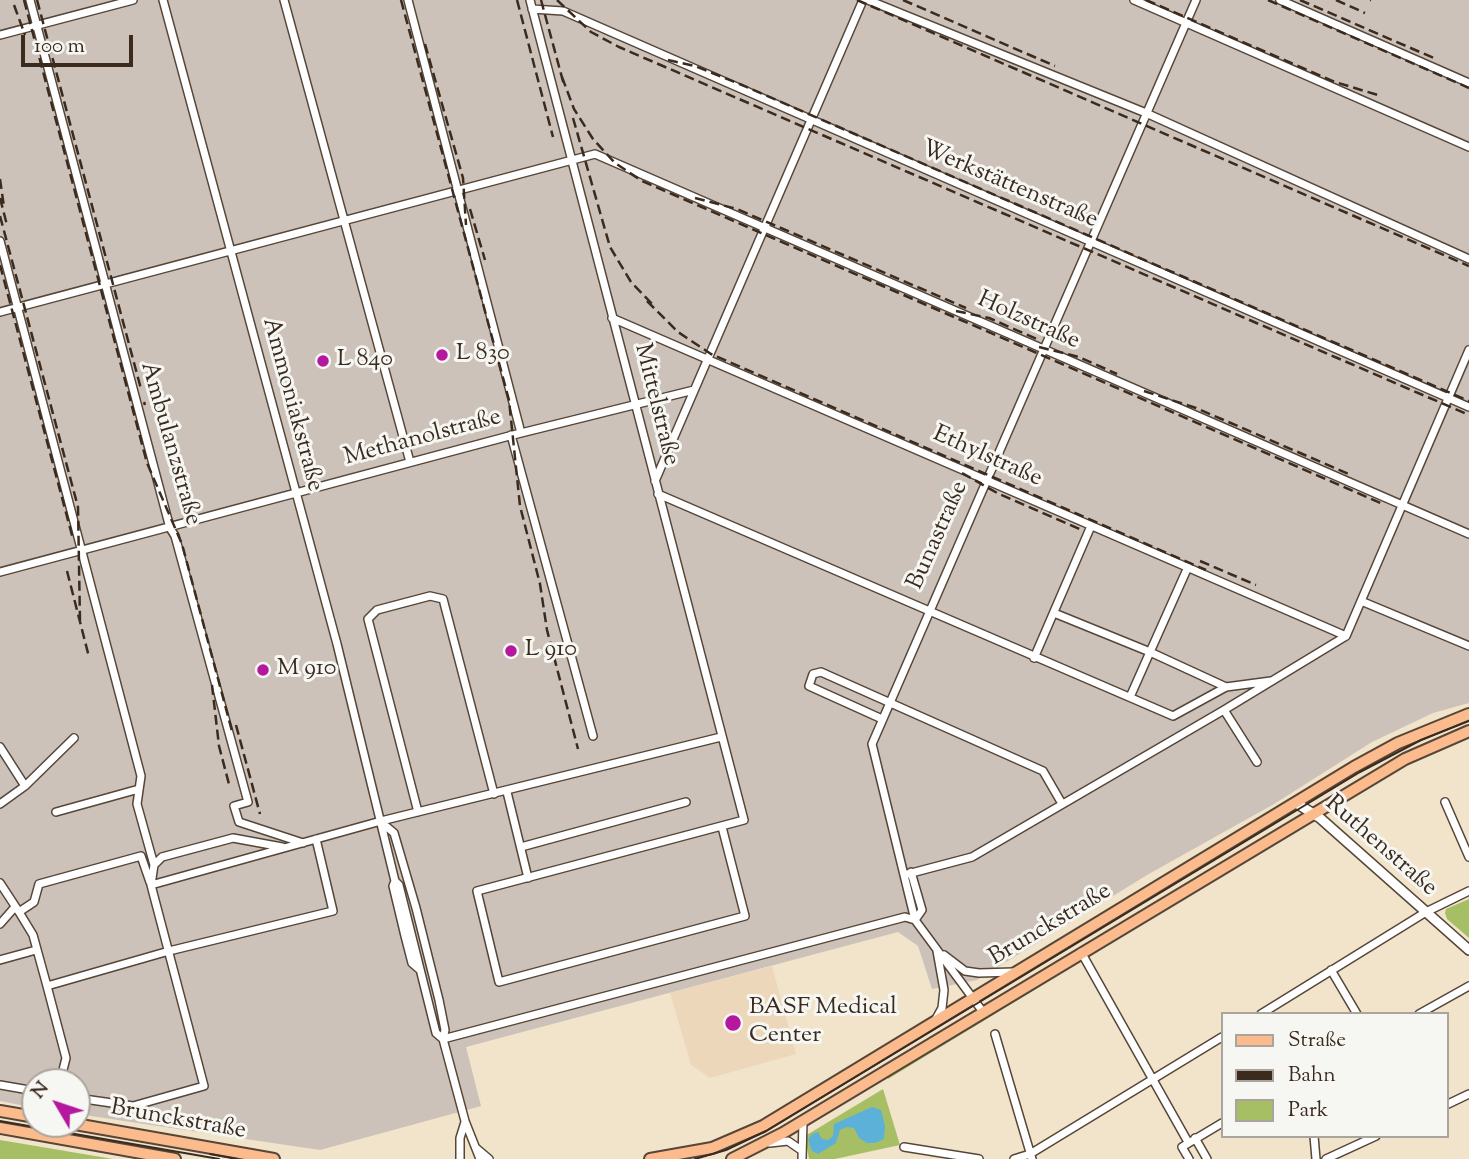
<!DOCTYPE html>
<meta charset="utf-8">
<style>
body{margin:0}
#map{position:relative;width:1469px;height:1159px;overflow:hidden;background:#f1e4cb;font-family:"Sorts Mill Goudy",serif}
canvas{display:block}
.legend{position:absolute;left:1221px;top:1012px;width:228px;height:126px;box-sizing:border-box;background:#f6f6f2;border:2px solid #aba49d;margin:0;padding:9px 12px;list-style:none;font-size:21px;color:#3b2a1e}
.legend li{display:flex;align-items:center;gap:14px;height:35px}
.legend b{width:35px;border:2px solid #aba49d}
.north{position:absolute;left:21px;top:1068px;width:70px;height:70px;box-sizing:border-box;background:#f6f6f2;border:2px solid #aba49d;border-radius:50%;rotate:309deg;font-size:19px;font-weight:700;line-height:28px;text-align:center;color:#3b2a1e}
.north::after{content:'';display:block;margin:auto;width:24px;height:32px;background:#b5179e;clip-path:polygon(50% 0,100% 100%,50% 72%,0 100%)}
.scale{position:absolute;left:21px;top:35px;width:112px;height:32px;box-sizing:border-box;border:4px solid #3b2a1e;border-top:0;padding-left:9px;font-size:21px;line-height:24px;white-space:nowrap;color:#3b2a1e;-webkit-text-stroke:5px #f6f6f2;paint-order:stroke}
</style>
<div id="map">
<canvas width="1469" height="1159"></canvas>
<ul class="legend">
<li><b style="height:9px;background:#fbbb8d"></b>Straße</li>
<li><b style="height:9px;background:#3b2a1e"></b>Bahn</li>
<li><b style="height:19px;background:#a7bf64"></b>Park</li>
</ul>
<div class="north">N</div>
<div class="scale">100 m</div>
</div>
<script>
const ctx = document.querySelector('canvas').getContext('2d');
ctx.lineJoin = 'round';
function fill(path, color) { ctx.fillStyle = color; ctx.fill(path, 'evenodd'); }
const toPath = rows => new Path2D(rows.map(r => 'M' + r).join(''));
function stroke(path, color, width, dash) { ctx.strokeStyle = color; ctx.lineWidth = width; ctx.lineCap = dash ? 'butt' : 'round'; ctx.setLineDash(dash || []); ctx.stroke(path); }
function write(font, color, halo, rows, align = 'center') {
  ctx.font = font + ' "Sorts Mill Goudy",serif'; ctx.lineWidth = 6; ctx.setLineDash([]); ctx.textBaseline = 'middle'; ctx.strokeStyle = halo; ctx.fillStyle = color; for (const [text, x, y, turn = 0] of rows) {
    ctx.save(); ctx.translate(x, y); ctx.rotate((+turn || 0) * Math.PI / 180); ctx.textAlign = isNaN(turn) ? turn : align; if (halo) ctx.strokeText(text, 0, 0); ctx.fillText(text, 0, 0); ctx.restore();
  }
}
fill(toPath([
 [772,966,796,1054,710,1078,691,1065,670,993]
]), '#edd7bb');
fill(toPath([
 [0,0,1469,0,1469,703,1433,713,1372,742,1274,804,1147,875,977,980,932,989,918,946,898,932,466,1047,481,1106,320,1150,77,1114,77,1082,35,1082,35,1108,0,1101]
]), '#ccc2b9');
fill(toPath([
 [1311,818,1315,819,888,1079,887,1074],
 [1469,899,1469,938,1447,919,1445,913,1446,909],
 [883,1089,900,1145,835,1159,809,1159,805,1136],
 [0,1140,24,1144,113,1159,0,1159]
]), '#a7bf64');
fill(toPath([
 [872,1107,881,1110,885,1126,884,1139,875,1143,867,1143,859,1138,854,1128,847,1127,840,1130,836,1143,818,1154,812,1151,808,1140,812,1134,818,1132,822,1139,828,1140,833,1136,834,1124]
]), '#5cb1d8');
const minor = toPath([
 [30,0,170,528,175,536,248,802,234,806,239,822,303,843],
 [163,0,337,644,395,881,393,886,405,936,412,963,419,969],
 [284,0,410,462],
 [408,0,521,433],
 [530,0,744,820,477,891,499,982,745,916,722,827],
 [868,0,1146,113,1469,259],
 [1134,0,1469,147],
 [1280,0,1469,83],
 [532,9,563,11,1469,407],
 [0,35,133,0],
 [0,241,141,776,137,804,154,865,151,885],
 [0,312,595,154,1469,534],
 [612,318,1346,636],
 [511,435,593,736],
 [655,481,863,0],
 [658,494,1173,716,1226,687,1271,681],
 [1188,567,1150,652,1226,687],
 [0,572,513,435,694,390],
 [1361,601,1469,646],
 [1054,613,1150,652,1130,697],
 [1034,658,1091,526],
 [1224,710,1346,636,1469,350],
 [882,719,809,686,813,674,821,672,1043,771,1061,802],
 [0,747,25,786,0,804],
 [25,786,74,738],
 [507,792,528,878],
 [1445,802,1469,857],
 [56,812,139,789],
 [418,812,368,619,377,610,430,596,443,599,494,794],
 [381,822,394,833,416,908,439,1000,445,1030,443,1039,465,1121,480,1159],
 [521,847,686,802],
 [154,865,162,857,233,838,282,847],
 [911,872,922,910,915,920],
 [904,875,972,857,1224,710,1257,762],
 [395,881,399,885,436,1033,443,1039],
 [0,883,19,912],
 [0,924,15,907],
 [1081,952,1188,1142],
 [944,955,965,971,979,973,1014,972],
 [0,960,36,950],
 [1331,970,1357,1014],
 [47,986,33,935,19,912,34,902,39,884,141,856,150,882],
 [983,1012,915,920,872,744,1196,0],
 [1261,1014,1426,912,1469,891],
 [1419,1014,1469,986],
 [936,1019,942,1008,944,990,937,951],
 [995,1034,1032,1159],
 [443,1039,905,917,915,920],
 [60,1082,66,1058,47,986,169,951,333,911,316,839],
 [0,1085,35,1091],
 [77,1098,133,1106,204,1086,151,885,381,821,721,737],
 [1446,1105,1469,1094],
 [1314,1136,1316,1159],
 [1195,1138,1207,1159],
 [770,1143,788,1141,801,1150],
 [904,1147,979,1159],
 [476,1148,489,1159],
 [460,1159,460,1138,465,1122],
 [802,1159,803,1121],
 [1014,1159,1030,1154,1222,1037],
 [1189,1159,1182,1147,1222,1123],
 [1326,1159,1376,1136]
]);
const tertiary = toPath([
 [1296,803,1320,818,1469,950]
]);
const primary = toPath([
 [0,1111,35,1117],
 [75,1124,274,1159],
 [0,1128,175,1159],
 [650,1159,712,1148,763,1126,1354,767,1398,743,1469,714],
 [732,1159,783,1133,1405,759,1469,731]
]);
stroke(minor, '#564638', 10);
stroke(tertiary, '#564638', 12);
stroke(primary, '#564638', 14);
stroke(minor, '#fff', 7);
stroke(tertiary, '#fff', 9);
stroke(primary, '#fbbb8d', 10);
stroke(toPath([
 [0,1121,219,1159],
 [210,1154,237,1159],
 [695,1159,726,1150,766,1131,1360,772,1421,740,1469,721]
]), '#3b2a1e', 2);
stroke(toPath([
 [24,0,147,463,182,544,233,735],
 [37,0,141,389],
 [401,0,509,400,520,506,540,584,547,630,578,749],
 [517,0,553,137],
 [541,0,564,85],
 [557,0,591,32,619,47,1469,415],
 [857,0,1469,266],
 [903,0,1055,66],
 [1146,0,1335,82,1381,96],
 [1268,0,1469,88],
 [1300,0,1436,59],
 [1336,0,1365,13],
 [1370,0,1371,0],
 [14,5,25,35],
 [425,44,463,178,466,225],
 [668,60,695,66,742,85,1469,401],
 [562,77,574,109,593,139,615,163,642,181,1383,504],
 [573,118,610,247,631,282,655,307],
 [0,179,4,207],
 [0,198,7,225],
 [695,198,737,209,966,308],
 [470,209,485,260],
 [0,216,78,507,80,622],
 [0,265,73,539],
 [647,301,678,332,711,354,1206,570],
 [956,311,989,318,1037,339],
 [1039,347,1079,357,1117,374],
 [1144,391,1196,408,1351,475],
 [144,402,145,405],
 [962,473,999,494,1082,530],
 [1200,561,1256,585],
 [67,571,89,657],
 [212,685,219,746,230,788],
 [236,725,260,814]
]), '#3b2a1e', 2.5, [10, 5]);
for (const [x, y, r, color] of [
 [442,355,7,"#b5179e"],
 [323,361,7,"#b5179e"],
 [511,651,7,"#b5179e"],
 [263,670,7,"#b5179e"],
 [733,1023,9,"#b5179e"]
]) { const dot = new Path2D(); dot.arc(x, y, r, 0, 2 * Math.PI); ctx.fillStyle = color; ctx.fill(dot); stroke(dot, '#f6f6f2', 2.5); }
write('24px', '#3b2a1e', '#f6f6f2', [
 ["Werkstättenstraße",1009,186,23],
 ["Holzstraße",1028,322,24],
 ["Ammoniakstraße",291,405,75],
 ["Mittelstraße",655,405,76],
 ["Methanolstraße",423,439,-15],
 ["Ambulanzstraße",169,444,74],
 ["Ethylstraße",987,458,24],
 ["Bunastraße",939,536,-66],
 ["Ruthenstraße",1380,847,41],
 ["Brunckstraße",1051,926,-31],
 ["Brunckstraße",178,1121,10]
]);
write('24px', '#3b2a1e', '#f6f6f2', [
 ["L 830",456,355],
 ["L 840",337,361],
 ["L 910",525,651],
 ["M 910",277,670],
 ["BASF Medical",749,1009],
 ["Center",749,1037]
], 'left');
</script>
